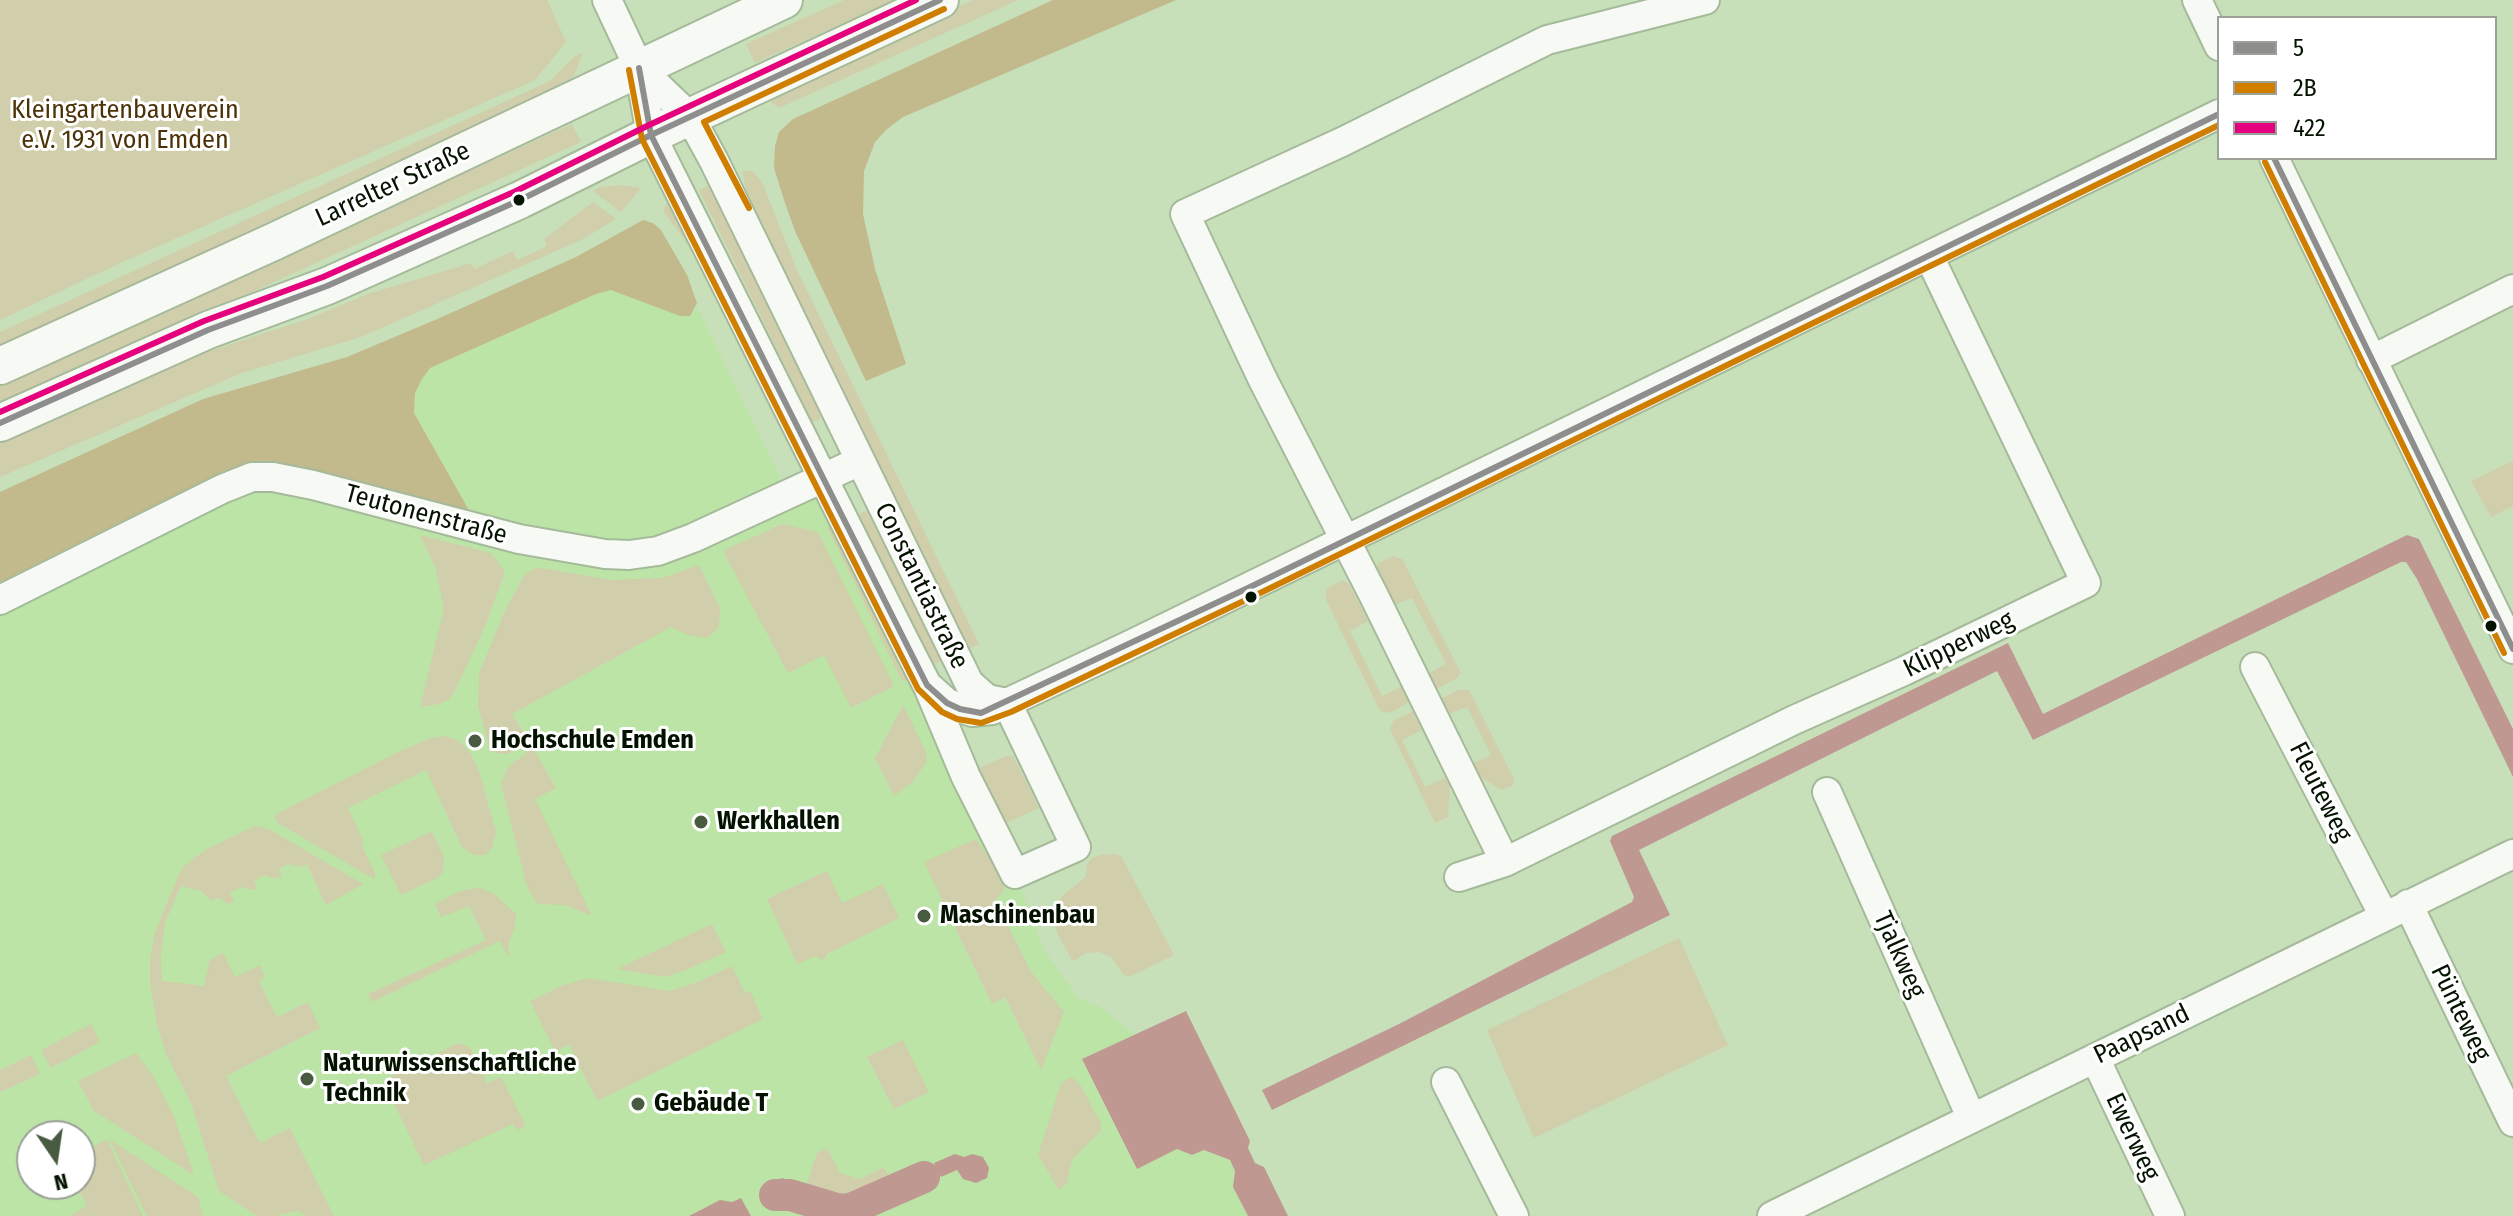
<!DOCTYPE html>
<meta charset="utf-8">
<style>
body{margin:0}
#map{position:relative;width:2513px;height:1216px;overflow:hidden;background:#c7e0b9;font-family:"Fira Sans Condensed",sans-serif}
canvas{display:block}
.legend{position:absolute;left:2217px;top:16px;width:280px;height:144px;box-sizing:border-box;background:#fff;border:2px solid #9ba199;margin:0;padding:10px 14px;list-style:none;font-size:24px;color:#041300}
.legend li{display:flex;align-items:center;gap:16px;height:40px}
.legend b{width:40px;border:2px solid #9ba199}
.north{position:absolute;left:16px;top:1120px;width:80px;height:80px;box-sizing:border-box;background:#fff;border:2px solid #9ba199;border-radius:50%;rotate:167deg;font-size:22px;font-weight:700;line-height:32px;text-align:center;color:#041300}
.north::after{content:'';display:block;margin:auto;width:28px;height:36px;background:#485b41;clip-path:polygon(50% 0,100% 100%,50% 72%,0 100%)}
</style>
<div id="map">
<canvas width="2513" height="1216"></canvas>
<ul class="legend">
<li><b style="height:10px;background:#8d8e8d"></b>5</li>
<li><b style="height:10px;background:#cf7e00"></b>2B</li>
<li><b style="height:10px;background:#e5007d"></b>422</li>
</ul>
<div class="north">N</div>
</div>
<script>
const ctx = document.querySelector('canvas').getContext('2d');
ctx.lineJoin = 'round';
function fill(path, color) { ctx.fillStyle = color; ctx.fill(path, 'evenodd'); }
const toPath = rows => new Path2D(rows.map(r => 'M' + r).join(''));
function stroke(path, color, width, dash) { ctx.strokeStyle = color; ctx.lineWidth = width; ctx.lineCap = dash ? 'butt' : 'round'; ctx.setLineDash(dash || []); ctx.stroke(path); }
function write(font, color, halo, rows, align = 'center') {
  ctx.font = font + ' "Fira Sans Condensed",sans-serif'; ctx.lineWidth = 6; ctx.setLineDash([]); ctx.textBaseline = 'middle'; ctx.strokeStyle = halo; ctx.fillStyle = color; for (const [text, x, y, turn = 0] of rows) {
    ctx.save(); ctx.translate(x, y); ctx.rotate((+turn || 0) * Math.PI / 180); ctx.textAlign = isNaN(turn) ? turn : align; if (halo) ctx.strokeText(text, 0, 0); ctx.fillText(text, 0, 0); ctx.restore();
  }
}
fill(toPath([
 [611,290,693,313,697,306,788,494,823,478,1015,874,1045,951,1079,999,1099,1006,1135,1035,1082,1059,1137,1169,1177,1149,1192,1155,1203,1150,1230,1160,1235,1171,1233,1187,1248,1216,0,1216,0,600,242,480,470,511,414,413,415,393,422,379,430,368,596,294],
 [32,1136,80,1136,80,1184,32,1184]
]), '#bde4a7');
fill(toPath([
 [0,0,547,0,566,42,535,80,118,264,0,320],
 [844,0,894,0,755,63,746,44],
 [973,0,1018,0,779,108,771,102,784,90],
 [583,53,572,81,541,100,0,346,0,332,550,81,574,57],
 [572,124,581,142,0,407,0,385],
 [742,171,752,171,762,182,797,270,979,644,965,651,773,254,746,189],
 [623,185,641,188,621,212,593,191,600,187],
 [709,185,822,413,818,421,812,421,699,190],
 [593,202,616,219,581,240,361,337,242,373,0,477,0,441,173,363,308,319,368,294,471,263,474,269,513,251,517,260,547,246,544,239],
 [667,203,685,221,794,437,786,441,689,246,663,211],
 [2513,461,2513,506,2491,517,2471,481],
 [867,511,941,658,941,662,932,664,860,518,860,513],
 [835,521,912,679,902,681,827,527],
 [782,524,818,532,894,686,851,708,824,655,788,673,724,553,725,550],
 [420,535,491,553,505,572,486,624,455,691,448,700,440,704,420,707,444,609,435,567],
 [1393,556,1402,559,1461,673,1457,678,1434,690,1426,675,1446,664,1412,598,1394,605,1377,570,1377,564],
 [699,565,720,608,719,627,707,638,688,635,671,627,512,714,530,744,507,754,494,753,490,749,478,706,479,674,504,613,525,574,536,568,548,569,610,580,662,578],
 [1343,580,1349,584,1368,621,1350,631,1382,696,1401,687,1409,702,1390,713,1380,711,1326,600,1326,589],
 [1458,690,1469,690,1514,779,1513,785,1502,790,1477,775,1472,764,1491,755,1467,707,1447,715,1439,700],
 [903,705,926,752,927,761,913,782,894,796,875,758],
 [1413,711,1422,730,1402,740,1425,787,1447,777,1450,784,1448,817,1435,823,1390,729,1393,721],
 [444,736,457,740,470,752,480,774,496,833,492,848,485,855,474,855,462,847,426,770,348,808,364,842,361,844,375,873,374,879,276,822,275,817,278,813,400,751,431,738],
 [533,748,556,788,535,799,592,916,566,905,537,904,527,886,501,784,508,767],
 [1006,756,1013,756,1039,808,1002,825,976,776,979,768],
 [255,826,269,829,363,884,326,905,307,865,301,867,289,864,279,869,282,876,275,879,264,875,254,881,257,888,251,890,241,887,230,893,234,901,229,904,219,898,212,901,201,891,181,886,165,923,161,956,162,981,204,986,210,960,223,953,235,977,260,965,265,977,259,981,277,1017,308,1002,320,1028,226,1076,260,1143,290,1128,334,1216,307,1216,297,1211,275,1216,257,1216,219,1191,191,1103,166,1054,157,1025,150,983,150,960,155,933,178,876,185,865,207,849],
 [432,831,444,857,443,872,437,878,401,895,381,855],
 [976,839,1003,879,1004,891,995,900,1031,972,1064,1012,1041,1070,1005,997,992,1004,924,862],
 [1115,854,1121,856,1174,955,1129,977,1123,974,1111,957,1100,952,1085,953,1076,960,1072,960,1057,933,1054,920,1056,907,1062,896,1086,877,1087,864,1092,858,1100,855],
 [827,871,842,903,883,884,899,918,825,955,826,958,820,960,817,956,797,964,767,899],
 [479,887,494,894,516,914,515,925,508,946,510,960,500,941,372,1002,368,994,486,940,469,906,441,917,435,904,458,892],
 [712,924,726,952,686,970,665,977,617,969],
 [1679,938,1728,1045,1534,1138,1487,1030],
 [732,966,745,993,750,991,763,1019,597,1101,569,1045,555,1051,530,1001,561,986,587,978,669,991,698,982],
 [91,1024,100,1042,51,1068,41,1050],
 [903,1040,929,1092,894,1109,867,1057],
 [458,1043,470,1047,487,1083,501,1077,526,1126,517,1130,513,1124,424,1165,383,1081],
 [136,1053,153,1076,173,1114,194,1175,94,1111,78,1081],
 [31,1055,40,1074,0,1092,0,1070],
 [1072,1077,1081,1086,1101,1124,1101,1130,1072,1160,1067,1183,1059,1190,1038,1155,1061,1083],
 [109,1139,198,1197,203,1216,147,1216],
 [107,1140,143,1216,69,1216,87,1206,76,1184,80,1184,80,1153],
 [827,1148,840,1173,860,1179,884,1167,892,1183,851,1202,806,1186,817,1153]
]), '#d0ceab');
fill(toPath([
 [1053,0,1176,0,903,117,886,130,875,142,864,171,863,214,875,269,906,364,866,381,795,231,785,203,774,168,775,146,779,132,793,119],
 [643,220,653,223,661,230,687,275,697,303,690,316,680,316,611,290,596,294,430,368,422,379,415,393,414,413,470,512,461,523,273,477,0,600,0,492,203,399,347,357,435,320,576,257]
]), '#c2b98c');
fill(toPath([
 [2407,535,2419,539,2513,729,2513,777,2417,579,2406,562,2401,562,2033,740,1997,671,1639,850,1670,915,1272,1110,1262,1090,1399,1024,1632,902,1634,897,1610,841,1612,836,2008,643,2043,714],
 [1186,1011,1250,1141,1248,1148,1255,1163,1264,1167,1288,1216,1248,1216,1233,1187,1235,1171,1230,1160,1204,1150,1192,1155,1177,1149,1137,1169,1082,1059],
 [955,1154,964,1157,972,1154,983,1157,989,1168,987,1178,976,1183,963,1179,957,1170,941,1177,934,1163],
 [782,1178,851,1202,892,1183,900,1199,864,1216,818,1216,785,1205,781,1207,770,1184],
 [741,1198,751,1216,689,1216,720,1200,732,1202]
]), '#bf9991');
stroke(toPath([
 [775,1195,790,1195,840,1210,851,1209,924,1177]
]), '#bf9991', 32);
const minor = toPath([
 [607,0,639,68,651,135,902,636,927,685,947,703,972,712,992,710,1126,647,2219,114],
 [1705,0,1547,40,1344,141,1185,214,1262,378,1373,594,1505,862,1794,720,1904,671,2086,583,1929,256],
 [2197,0,2219,46],
 [639,68,690,117,714,161,969,683,987,699,1007,703],
 [2274,158,2513,649],
 [2371,360,2513,289],
 [0,600,222,489,252,477,273,477,313,485,519,539,605,554,629,555,658,551,693,538,860,461],
 [2255,667,2384,916],
 [929,689,966,777,1015,874,1076,847,1007,703],
 [1827,792,1971,1117],
 [1459,877,1505,862],
 [2408,904,2513,1122],
 [2095,1058,2170,1216],
 [1446,1082,1514,1216],
 [1772,1216,2513,854]
]);
const tertiary = toPath([
 [0,366,273,242,784,0],
 [0,423,208,330,327,286,520,200,651,135,940,0]
]);
stroke(minor, '#a5ba9a', 32);
stroke(tertiary, '#a5ba9a', 40);
stroke(minor, '#f7faf4', 28);
stroke(tertiary, '#f7faf4', 36);
stroke(toPath([
 [639,68,651,135,927,685,947,703,960,709,981,713,1248,588,2219,114],
 [2274,158,2513,649],
 [0,423,208,330,327,286,520,200,651,135,940,0]
]), '#8d8e8d', 6);
stroke(toPath([
 [629,70,642,139,918,689,942,712,957,719,981,723,1011,712,1252,597,2219,125],
 [2265,162,2504,653],
 [749,208,704,122,944,9]
]), '#cf7e00', 6);
stroke(toPath([
 [0,412,204,321,323,277,516,191,647,126,916,0]
]), '#e5007d', 6);
for (const [x, y, r, color] of [
 [519,200,7,"#041300"],
 [1251,597,7,"#041300"],
 [2491,626,7,"#041300"],
 [475,741,8,"#485b41"],
 [701,822,8,"#485b41"],
 [924,916,8,"#485b41"],
 [307,1079,8,"#485b41"],
 [638,1104,8,"#485b41"]
]) { const dot = new Path2D(); dot.arc(x, y, r, 0, 2 * Math.PI); ctx.fillStyle = color; ctx.fill(dot); stroke(dot, '#fff', 3); }
write('26px', '#4c3207', '#fff', [
 ["Kleingartenbauverein",125,111],
 ["e.V. 1931 von Emden",125,141]
]);
write('26px', '#041300', '#fff', [
 ["Larrelter Straße",393,185,-25],
 ["Teutonenstraße",426,515,15],
 ["Constantiastraße",921,586,64],
 ["Klipperweg",1959,645,-26],
 ["Fleuteweg",2320,792,63],
 ["Tjalkweg",1899,955,66],
 ["Pünteweg",2460,1013,64],
 ["Paapsand",2142,1035,-26],
 ["Ewerweg",2132,1137,65]
]);
write('bold 26px', '#041300', '#fff', [
 ["Hochschule Emden",491,741],
 ["Werkhallen",717,822],
 ["Maschinenbau",940,916],
 ["Naturwissenschaftliche",323,1064],
 ["Technik",323,1094],
 ["Gebäude T",654,1104]
], 'left');
</script>
